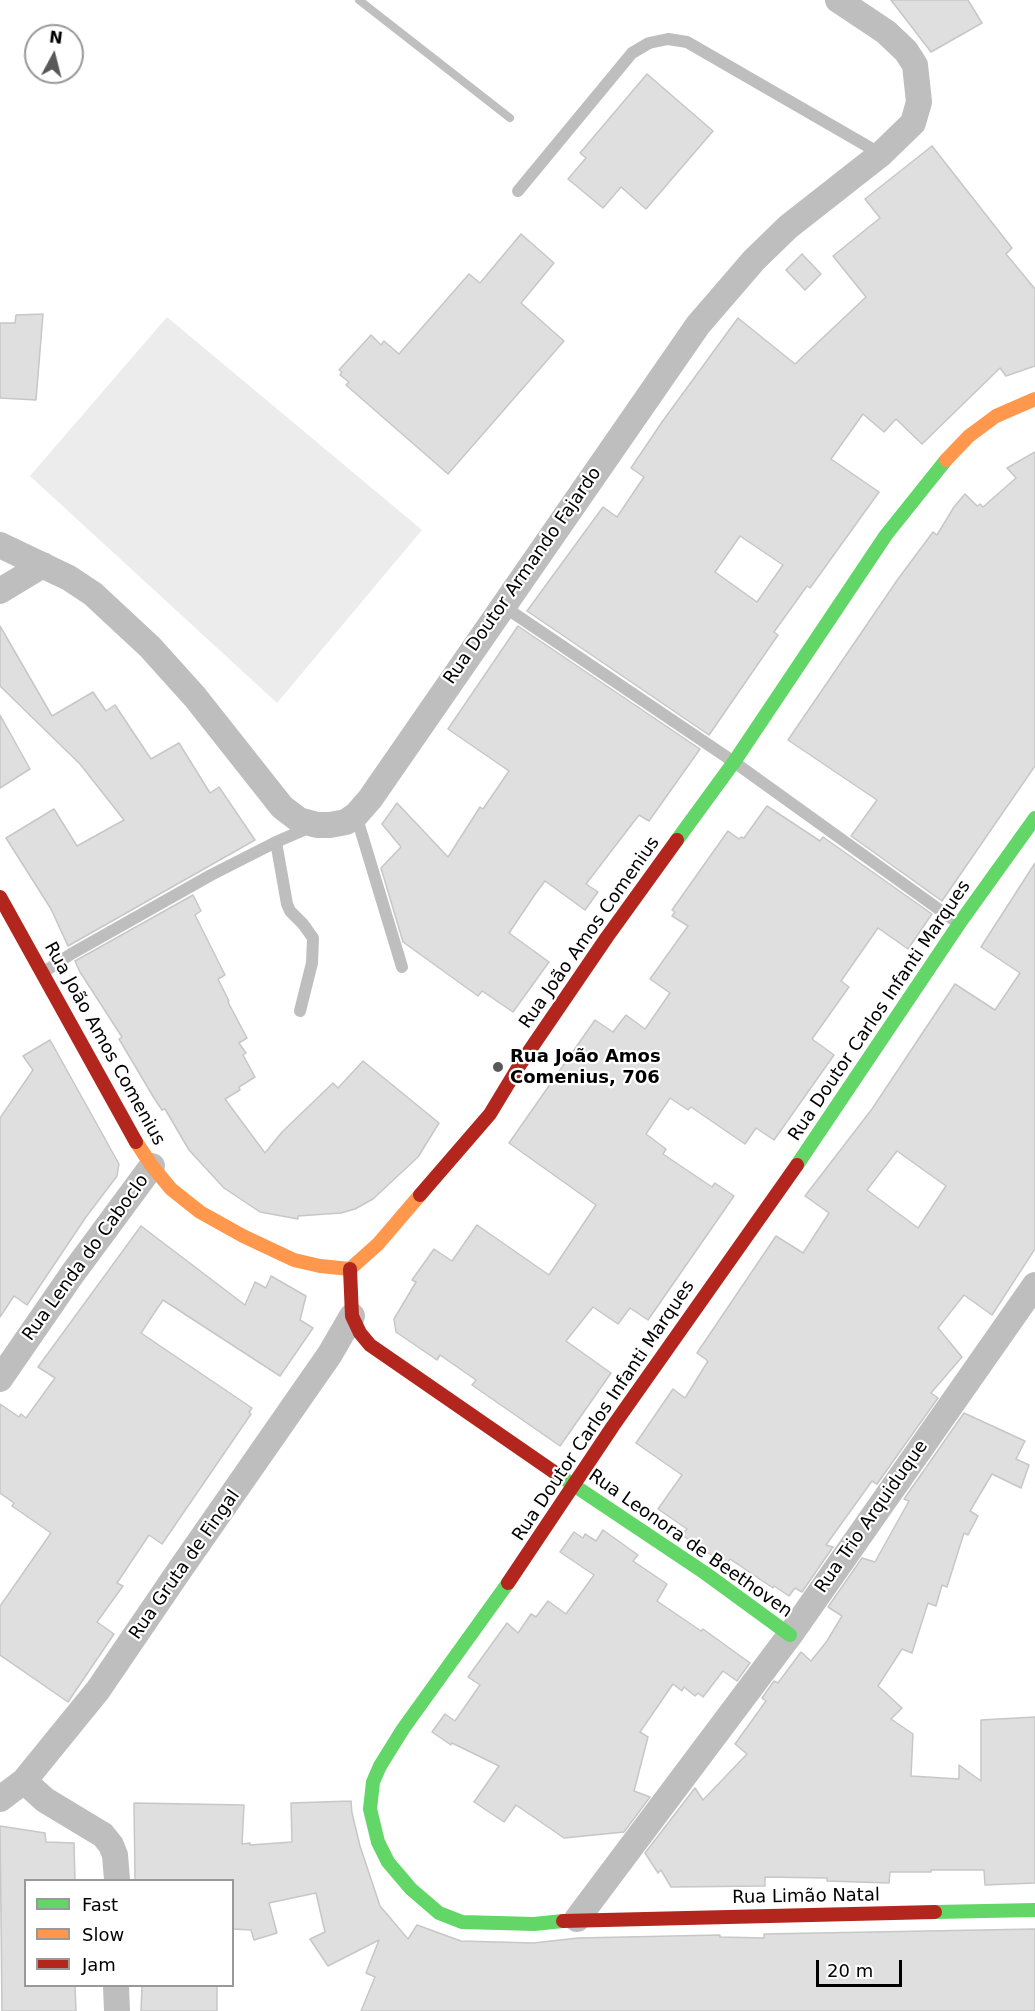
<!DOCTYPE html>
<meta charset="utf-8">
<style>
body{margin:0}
#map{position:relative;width:1035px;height:2011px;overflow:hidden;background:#fff;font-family:"DejaVu Sans",sans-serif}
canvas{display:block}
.legend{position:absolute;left:24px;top:1879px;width:210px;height:108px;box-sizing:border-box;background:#fff;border:2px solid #999;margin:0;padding:8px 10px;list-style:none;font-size:18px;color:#000}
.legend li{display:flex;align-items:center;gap:12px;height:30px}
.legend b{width:30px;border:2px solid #999}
.north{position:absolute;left:24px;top:24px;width:60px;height:60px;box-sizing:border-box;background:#fff;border:2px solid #999;border-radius:50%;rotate:7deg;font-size:16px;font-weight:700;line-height:24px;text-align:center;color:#000}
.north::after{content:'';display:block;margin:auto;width:21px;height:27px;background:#595959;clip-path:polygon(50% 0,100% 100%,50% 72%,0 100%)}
.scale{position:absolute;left:816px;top:1960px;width:86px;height:27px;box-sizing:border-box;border:3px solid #000;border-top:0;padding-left:8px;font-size:18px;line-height:21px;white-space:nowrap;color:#000;-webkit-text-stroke:4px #fff;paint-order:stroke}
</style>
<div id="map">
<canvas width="1035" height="2011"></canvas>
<ul class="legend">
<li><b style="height:8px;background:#63d668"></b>Fast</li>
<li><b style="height:8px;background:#ff974d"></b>Slow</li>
<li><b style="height:8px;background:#b3261e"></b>Jam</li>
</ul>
<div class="north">N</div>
<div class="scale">20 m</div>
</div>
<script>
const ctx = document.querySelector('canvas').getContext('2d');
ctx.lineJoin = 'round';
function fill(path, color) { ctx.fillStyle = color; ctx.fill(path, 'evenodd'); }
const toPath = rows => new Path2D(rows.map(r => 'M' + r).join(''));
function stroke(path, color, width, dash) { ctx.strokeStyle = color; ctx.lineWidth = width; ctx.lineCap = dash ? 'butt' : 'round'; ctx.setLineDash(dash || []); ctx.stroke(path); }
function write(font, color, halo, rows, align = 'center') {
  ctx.font = font + ' "DejaVu Sans",sans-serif'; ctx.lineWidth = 4.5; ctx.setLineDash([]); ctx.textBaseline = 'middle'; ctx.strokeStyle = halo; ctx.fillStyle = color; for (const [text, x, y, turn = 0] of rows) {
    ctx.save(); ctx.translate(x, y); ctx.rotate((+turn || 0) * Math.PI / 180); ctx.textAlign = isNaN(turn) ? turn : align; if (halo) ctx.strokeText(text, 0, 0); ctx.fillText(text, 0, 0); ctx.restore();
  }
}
fill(toPath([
 [167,317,422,530,277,703,30,476]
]), '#ececec');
stroke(toPath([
 [359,0,510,118]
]), '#bfbfbf', 8);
const building = toPath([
 [891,0,968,0,982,23,931,52,891,0],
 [647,74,713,131,646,209,621,187,603,208,568,179,586,158,580,153,647,74],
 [932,146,1012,248,1006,254,1035,289,1035,366,1006,376,1000,368,922,444,896,419,884,432,863,414,831,459,879,492,810,588,807,586,774,632,778,635,709,735,527,611,603,507,617,517,644,477,631,468,662,422,738,318,795,364,866,297,833,256,880,218,865,199,932,146],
 [740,536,783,565,757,602,715,572,740,536],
 [521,234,554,263,521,303,564,341,448,474,346,385,349,382,340,375,342,372,339,370,371,335,381,345,384,341,399,354,469,274,480,283,521,234],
 [802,254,821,274,805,290,786,270,802,254],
 [43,314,36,400,0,398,0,323,15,323,16,315,43,314],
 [1035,452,1035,766,942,901,851,836,877,800,788,740,898,579,933,532,937,535,954,507,965,494,977,506,980,504,983,507,1016,478,1007,468,1035,452],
 [0,626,52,716,93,692,106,711,115,705,151,759,179,743,210,793,219,787,255,840,68,946,51,909,6,838,54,809,77,846,124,820,80,764,0,686,0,626],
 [518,626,700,749,649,821,639,815,586,884,598,892,585,910,545,881,536,893,509,933,549,962,513,1012,482,991,478,996,403,942,381,868,401,847,382,824,397,803,448,857,480,807,483,809,509,771,448,729,518,626],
 [0,715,30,769,0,788,0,715],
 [767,806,820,841,823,837,932,914,908,949,878,928,841,981,849,987,812,1039,834,1055,774,1140,756,1128,745,1144,691,1107,688,1110,670,1098,646,1134,666,1149,663,1154,712,1187,715,1183,734,1196,648,1320,630,1308,618,1324,593,1307,566,1341,611,1373,560,1446,472,1385,476,1380,440,1355,437,1360,396,1332,394,1319,416,1282,412,1280,434,1249,452,1261,477,1225,549,1275,596,1205,509,1143,595,1020,613,1032,626,1015,645,1029,670,993,650,979,688,926,672,916,675,912,672,910,728,831,739,839,741,837,744,838,767,806],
 [1035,863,1035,1249,992,1315,964,1295,938,1328,962,1357,931,1393,938,1398,877,1484,872,1481,826,1545,833,1547,802,1592,795,1588,789,1596,774,1586,773,1588,730,1559,726,1565,682,1535,687,1529,658,1509,682,1475,636,1443,673,1389,685,1398,708,1361,697,1353,776,1236,803,1253,829,1213,805,1196,872,1109,955,984,995,1010,1020,973,981,947,1035,863],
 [897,1151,946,1186,918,1228,867,1190,897,1151],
 [193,895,201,911,195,915,225,975,218,979,229,1001,228,1002,247,1038,239,1043,246,1053,243,1055,255,1077,239,1087,240,1090,225,1099,265,1153,282,1132,333,1083,338,1088,363,1061,439,1123,418,1157,373,1199,355,1209,341,1213,298,1216,298,1219,260,1212,224,1188,189,1150,165,1109,162,1110,154,1098,119,1039,122,1037,80,972,75,961,193,895],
 [50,1040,119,1164,117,1176,86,1217,27,1305,14,1296,0,1317,0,1118,33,1070,23,1056,50,1040],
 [141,1226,245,1305,255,1282,266,1288,271,1276,306,1296,300,1320,313,1328,280,1376,163,1300,141,1333,252,1408,249,1412,251,1414,162,1544,149,1535,117,1583,123,1586,97,1622,114,1634,68,1702,0,1655,0,1606,51,1533,12,1506,14,1503,0,1493,0,1404,19,1417,21,1414,26,1418,55,1378,38,1367,141,1226],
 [964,1413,1025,1441,1016,1459,1029,1465,1021,1488,992,1474,970,1511,978,1516,968,1535,964,1533,947,1587,942,1585,936,1606,928,1603,912,1653,902,1649,878,1686,902,1708,891,1719,913,1734,911,1776,959,1779,959,1765,981,1781,981,1720,1035,1717,1035,1883,985,1885,984,1870,931,1870,931,1872,890,1872,889,1883,827,1881,827,1878,765,1877,765,1886,671,1887,661,1870,658,1873,645,1853,695,1788,703,1800,747,1754,735,1744,766,1701,762,1698,774,1681,778,1683,801,1652,811,1661,827,1641,842,1616,828,1607,862,1558,875,1562,909,1501,904,1499,964,1413],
 [603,1530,638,1555,633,1561,667,1584,657,1601,701,1631,703,1629,750,1663,737,1681,723,1671,703,1697,698,1693,695,1696,684,1687,682,1691,673,1684,640,1732,648,1737,634,1791,650,1797,624,1832,564,1838,516,1805,504,1822,474,1802,499,1766,452,1743,451,1745,432,1732,445,1714,455,1721,480,1685,468,1677,507,1623,518,1633,531,1614,536,1617,548,1601,566,1614,594,1575,560,1552,574,1532,583,1538,585,1534,596,1541,603,1530],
 [351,1801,352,1813,360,1846,380,1906,408,1939,417,1925,461,1941,533,1943,578,1938,720,1935,720,1937,764,1938,764,1934,1035,1929,1035,2011,361,2011,375,1977,366,1973,379,1940,328,1966,310,1939,325,1932,316,1893,269,1903,277,1933,254,1940,251,1930,232,1929,232,1881,135,1881,134,1803,244,1805,242,1844,250,1843,250,1845,292,1842,291,1803,351,1801],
 [0,1826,45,1833,46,1842,74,1843,75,1881,26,1881,26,1986,75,1986,76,2011,2,2011,0,1826],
 [142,1986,217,1986,217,2011,141,2011,142,1986]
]);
fill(building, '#dfdfdf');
stroke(building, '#c7c7c7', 1.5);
stroke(toPath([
 [518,191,632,53,649,43,668,39,687,42,881,154],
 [503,606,734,762,958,923],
 [356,815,402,967],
 [276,842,287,904,290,911,303,924,313,938,312,963,300,1011],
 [44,972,71,954,211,875,276,842,313,826]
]), '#bebebe', 12);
stroke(toPath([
 [0,545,69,578,93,594,150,647,195,697,282,807,299,820,317,825,330,825,346,822,356,815,370,799,698,325,754,260,788,227,881,154,913,123,919,102,915,65,906,51,886,32,838,0],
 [0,591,43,565],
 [0,1379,73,1273,152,1166],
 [24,1781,45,1800,103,1835,111,1845,115,1855,117,1880],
 [0,1799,24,1781,98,1690,179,1571,330,1354,352,1316],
 [577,1919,790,1635,1035,1285],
 [116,1986,117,2011]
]), '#bebebe', 26);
stroke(toPath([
 [677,840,734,762,886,535,946,460],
 [797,1165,959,924,1035,818],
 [554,1472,705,1573,790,1635],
 [508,1583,403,1729,380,1766,373,1782,370,1809,378,1842,388,1862,411,1889,439,1913,462,1922,534,1924,563,1921],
 [935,1912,1035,1910]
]), '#63d668', 14);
stroke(toPath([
 [946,460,969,436,996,416,1035,399],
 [136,1142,152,1166,171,1189,200,1212,243,1236,294,1260,320,1266,350,1269,378,1244,420,1195]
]), '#ff974d', 14);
stroke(toPath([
 [0,897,136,1142],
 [420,1195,490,1114,519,1066,607,937,677,840],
 [350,1269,352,1316,360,1333,370,1345,554,1472],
 [508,1583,613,1426,797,1165],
 [563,1921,935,1912]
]), '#b3261e', 14);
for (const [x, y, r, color] of [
 [498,1067,6,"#595959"]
]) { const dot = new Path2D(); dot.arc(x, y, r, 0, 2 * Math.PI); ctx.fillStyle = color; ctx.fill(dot); stroke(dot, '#fff', 2); }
write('18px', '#000', '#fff', [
 ["Rua Doutor Armando Fajardo",523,576,-55],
 ["Rua João Amos Comenius",590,933,-55],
 ["Rua Doutor Carlos Infanti Marques",880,1011,-56],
 ["Rua João Amos Comenius",104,1044,61],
 ["Rua Lenda do Caboclo",86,1258,-54],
 ["Rua Doutor Carlos Infanti Marques",604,1411,-56],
 ["Rua Trio Arquiduque",872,1517,-55],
 ["Rua Leonora de Beethoven",690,1544,35],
 ["Rua Gruta de Fingal",185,1565,-55],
 ["Rua Limão Natal",806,1897,-1]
]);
write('bold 18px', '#000', '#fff', [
 ["Rua João Amos",510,1057],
 ["Comenius, 706",510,1078]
], 'left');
</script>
